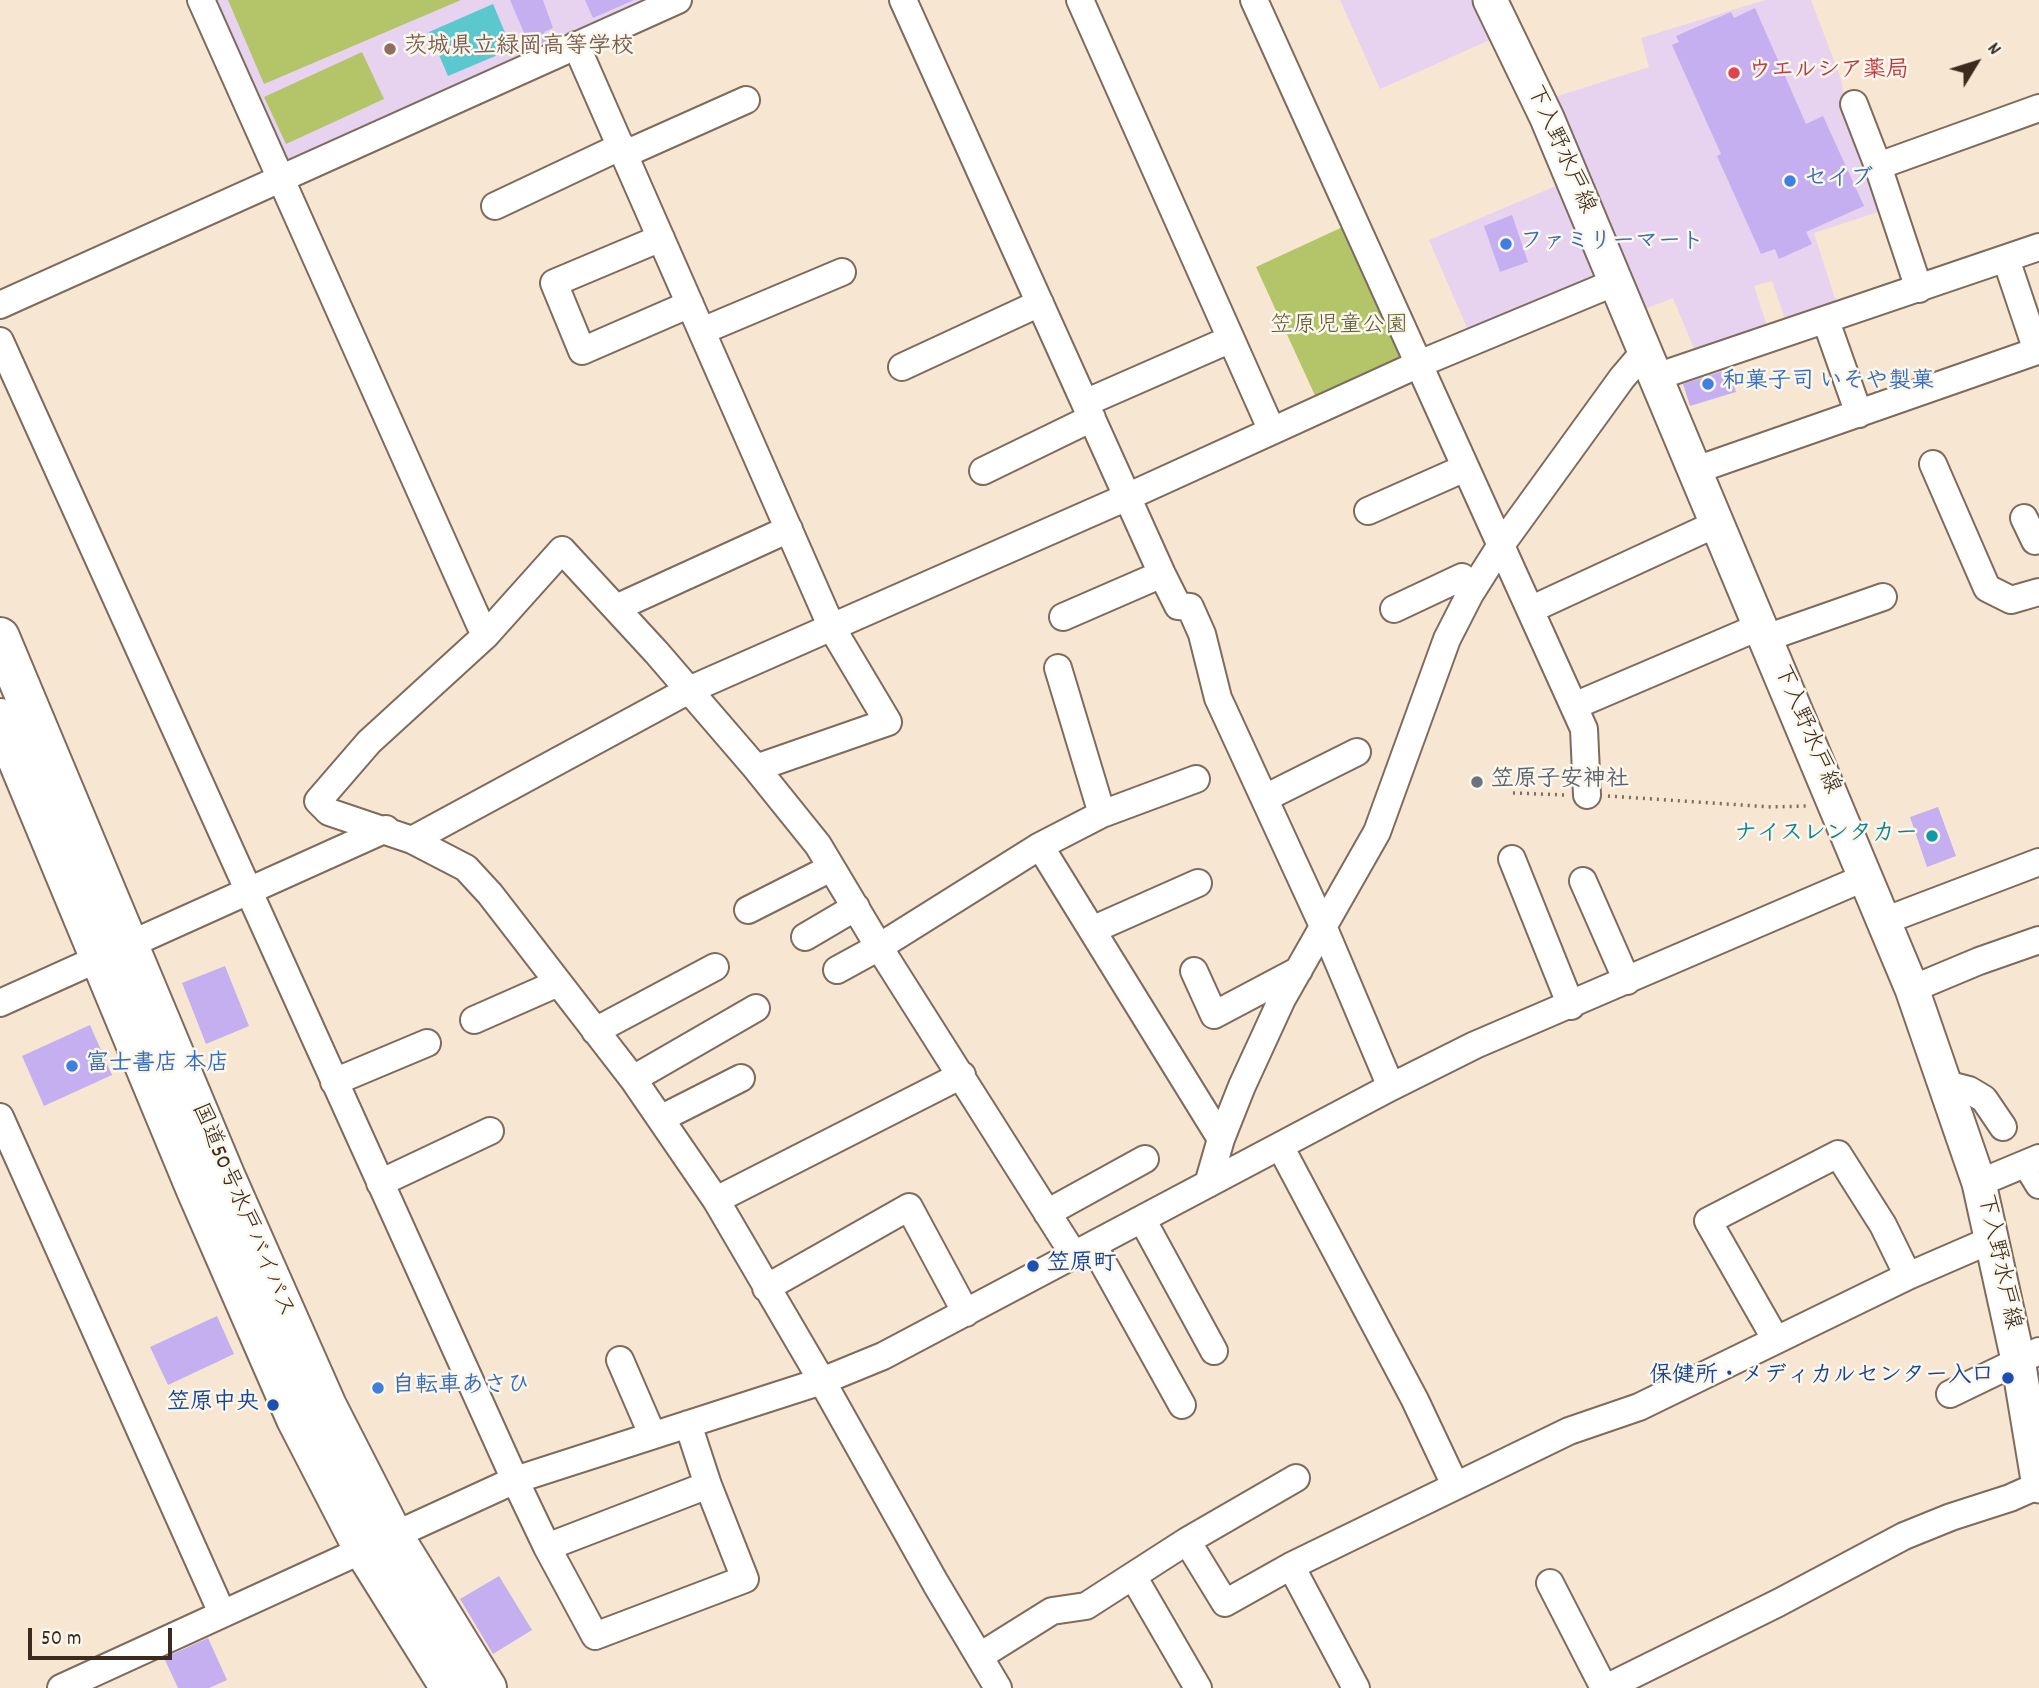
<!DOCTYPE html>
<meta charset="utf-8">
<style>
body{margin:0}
#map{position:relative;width:2039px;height:1688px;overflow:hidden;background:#f7e7d2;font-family:Dekko,sans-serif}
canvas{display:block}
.north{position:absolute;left:1941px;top:28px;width:70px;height:70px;-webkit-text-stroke:5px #fbf7ec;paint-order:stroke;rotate:52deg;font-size:19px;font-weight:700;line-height:28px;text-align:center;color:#3b2a1e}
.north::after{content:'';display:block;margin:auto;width:24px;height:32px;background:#3b2a1e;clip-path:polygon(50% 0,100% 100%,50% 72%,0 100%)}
.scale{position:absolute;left:28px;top:1628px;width:144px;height:32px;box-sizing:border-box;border:4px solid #3b2a1e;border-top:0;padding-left:9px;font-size:21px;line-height:24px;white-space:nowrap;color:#3b2a1e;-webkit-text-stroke:5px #fbf7ec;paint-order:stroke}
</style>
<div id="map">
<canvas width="2039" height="1688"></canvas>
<div class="north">N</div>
<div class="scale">50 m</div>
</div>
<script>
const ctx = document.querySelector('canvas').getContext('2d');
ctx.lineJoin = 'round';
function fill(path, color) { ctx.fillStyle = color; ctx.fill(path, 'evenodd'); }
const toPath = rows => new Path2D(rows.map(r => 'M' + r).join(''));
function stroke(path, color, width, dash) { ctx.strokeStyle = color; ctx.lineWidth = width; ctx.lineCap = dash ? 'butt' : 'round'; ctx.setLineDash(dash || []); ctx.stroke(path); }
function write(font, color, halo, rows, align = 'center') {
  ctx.font = font + ' Dekko,"Klee One",sans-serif'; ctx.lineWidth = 5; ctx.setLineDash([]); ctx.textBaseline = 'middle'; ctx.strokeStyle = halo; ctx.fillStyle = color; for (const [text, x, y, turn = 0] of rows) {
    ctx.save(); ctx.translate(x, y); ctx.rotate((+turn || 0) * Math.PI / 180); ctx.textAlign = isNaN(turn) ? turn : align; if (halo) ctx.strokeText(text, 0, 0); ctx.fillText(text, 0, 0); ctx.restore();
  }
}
fill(toPath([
 [210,0,658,0,285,168],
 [1340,0,1474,0,1492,39,1380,89],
 [1765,0,1811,0,1841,79,1846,109,1884,210,1814,233,1838,308,1787,325,1772,281,1754,286,1769,332,1697,356,1673,298,1642,310,1552,98,1649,67,1641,38],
 [1565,182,1606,277,1470,335,1429,240]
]), '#e7d2ef');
fill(toPath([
 [228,0,461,0,264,84],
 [362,52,384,99,286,144,264,97],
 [1347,225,1409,360,1318,402,1256,267]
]), '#b4c569');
fill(toPath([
 [493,4,512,49,448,76,429,32]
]), '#5bc8cf');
fill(toPath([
 [510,0,543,0,553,28,544,32,548,41,531,49],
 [585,0,634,0,593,18],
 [1755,8,1806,124,1823,116,1864,206,1806,232,1812,244,1779,259,1775,249,1761,254,1717,156,1721,154,1672,45,1679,42,1676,36,1731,12,1734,18],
 [1512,215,1528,262,1500,272,1484,226],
 [1729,369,1736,392,1690,406,1683,384],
 [1938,807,1956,856,1927,867,1910,817],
 [225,966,249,1026,206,1044,182,983],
 [90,1025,112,1075,44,1106,22,1056],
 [217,1316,234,1354,168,1385,150,1347],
 [499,1576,532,1630,493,1654,460,1599],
 [208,1638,227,1680,209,1688,178,1688,164,1658]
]), '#c6aff0');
const minor = toPath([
 [201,0,485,636],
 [903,0,1162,574,1178,606,1190,607,1202,634,1218,698,1323,926,1391,1087],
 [1080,0,1272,431],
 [1254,0,1584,729,1587,795],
 [576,45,832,628,888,722,756,768],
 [1854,104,1878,166,1919,289],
 [625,154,746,100],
 [1878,166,2039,108],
 [495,206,622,146],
 [661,238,554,283,582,351,690,304],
 [0,305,678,0],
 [1826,321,1859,414],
 [702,331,842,272],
 [0,341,515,1480,547,1547,595,1636,745,1579,708,1485,688,1424],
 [902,367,1040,303],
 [1656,377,2039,247],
 [1085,403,1231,339],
 [1933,464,1987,588,2011,600,2039,592],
 [1696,470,2037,351,2006,259],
 [983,471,1092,418],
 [1368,511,1465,468],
 [2024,518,2035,541,2039,540],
 [616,608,789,529],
 [1394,609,1462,577,1470,594],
 [1532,609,1718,523],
 [1063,617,1162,574],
 [1766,638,1883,597],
 [1058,668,1102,814],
 [1574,706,1761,626],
 [1265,798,1357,752],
 [412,840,689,690,1127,497,1419,364,1616,282],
 [1040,846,1221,1139],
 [1512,859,1571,1006],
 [1583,881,1627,981],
 [748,910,831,868],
 [1884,921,2039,862],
 [1092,930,1198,883],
 [805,937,856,907],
 [837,970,879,947,1040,846,1102,814,1196,779],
 [1194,971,1214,1015,1299,970],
 [1912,989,1979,961,2039,940],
 [0,1003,386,829],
 [474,1020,558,983],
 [595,1031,715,967],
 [633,1079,756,1008],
 [334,1082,427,1043],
 [1946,1084,1969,1090,1984,1099,2003,1127],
 [0,1117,222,1613],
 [662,1118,741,1078],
 [1280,1146,1415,1400,1455,1485],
 [2026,1164,2039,1185],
 [380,1183,490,1131],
 [1979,1183,2039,1158],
 [1208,1184,1221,1139,1242,1086,1282,999,1377,832,1447,639,1470,594,1501,545,1622,378,1645,351],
 [716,1200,962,1075],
 [1047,1213,1145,1159],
 [1142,1219,1214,1351],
 [1093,1245,1182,1405],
 [766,1288,909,1207,966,1313],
 [1776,1340,1708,1221,1838,1154,1883,1225,1908,1276],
 [620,1360,652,1434],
 [1950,1394,2039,1351],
 [1187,1541,1225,1603,1291,1566,1569,1431,1639,1407,1908,1276,1991,1240],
 [547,1547,708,1485],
 [1291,1566,1356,1688],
 [1133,1576,1198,1688],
 [1550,1583,1604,1688],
 [980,1656,1052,1611,1086,1606,1187,1541,1296,1478],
 [61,1688,515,1480,822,1381,883,1356,1391,1087,1475,1045,1866,877],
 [998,1688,936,1584,822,1381,716,1200,633,1079,490,894,466,868,412,840,329,812,318,801,369,742,485,636,562,550,657,653,756,768,818,845,879,947,1074,1255],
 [1606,1688,1778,1603,1904,1536,1951,1517,2010,1498,2039,1485]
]);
const major = toPath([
 [1490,0,1547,118,1912,989,1979,1183,2018,1360,2039,1486]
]);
const highway = toPath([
 [0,637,225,1175,327,1406,393,1535,487,1688],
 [0,718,196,1190,296,1419,363,1549,450,1688]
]);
stroke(minor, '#7d6c5d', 30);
stroke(major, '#7d6c5d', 37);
stroke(highway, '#7d6c5d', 42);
stroke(toPath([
 [1513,793,1565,795],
 [1608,796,1771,807,1807,806]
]), '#7d6c5d', 3.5, [2, 5]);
stroke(minor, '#fff', 26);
stroke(major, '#fff', 33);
stroke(highway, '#fff', 38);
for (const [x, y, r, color] of [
 [390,49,7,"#8d6e63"],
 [1734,73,7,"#e0444e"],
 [1790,181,7,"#3f7fe0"],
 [1506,244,7,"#3f7fe0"],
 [1708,384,7,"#3f7fe0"],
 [1477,782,7,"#6b7280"],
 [1932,836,7,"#0f9aa8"],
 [72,1066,7,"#3f7fe0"],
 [1033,1266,7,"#1a4fb4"],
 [2008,1378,7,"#1a4fb4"],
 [378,1388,7,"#3f7fe0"],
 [273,1405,7,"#1a4fb4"]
]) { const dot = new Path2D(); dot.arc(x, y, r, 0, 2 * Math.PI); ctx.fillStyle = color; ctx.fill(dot); stroke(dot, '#fbf7ec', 2.5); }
write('bold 23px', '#785e54', '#fbf7ec', [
 ["茨城県立緑岡高等学校",404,49]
], 'left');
write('bold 23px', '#be3a42', '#fbf7ec', [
 ["ウエルシア薬局",1748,73]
], 'left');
write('23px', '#3b2a1e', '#fbf7ec', [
 ["下入野水戸線",1559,150,66],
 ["下入野水戸線",1805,730,67],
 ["国道50号水戸バイパス",241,1211,67],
 ["下入野水戸線",1997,1262,78]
]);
write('bold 23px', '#366cbe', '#fbf7ec', [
 ["セイブ",1804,181],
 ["ファミリーマート",1520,244],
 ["和菓子司 いそや製菓",1722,384],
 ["富士書店 本店",86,1066],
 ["自転車あさひ",392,1388]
], 'left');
write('23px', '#5f5834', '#fbf7ec', [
 ["笠原児童公園",1339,328]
]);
write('bold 23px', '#5b616d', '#fbf7ec', [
 ["笠原子安神社",1491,782]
], 'left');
write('bold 23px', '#0d838f', '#fbf7ec', [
 ["ナイスレンタカー",1918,836]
], 'right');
write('bold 23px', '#164399', '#fbf7ec', [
 ["笠原町",1047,1266,"left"],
 ["保健所・メディカルセンター入口",1994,1378],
 ["笠原中央",259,1405]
], 'right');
</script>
